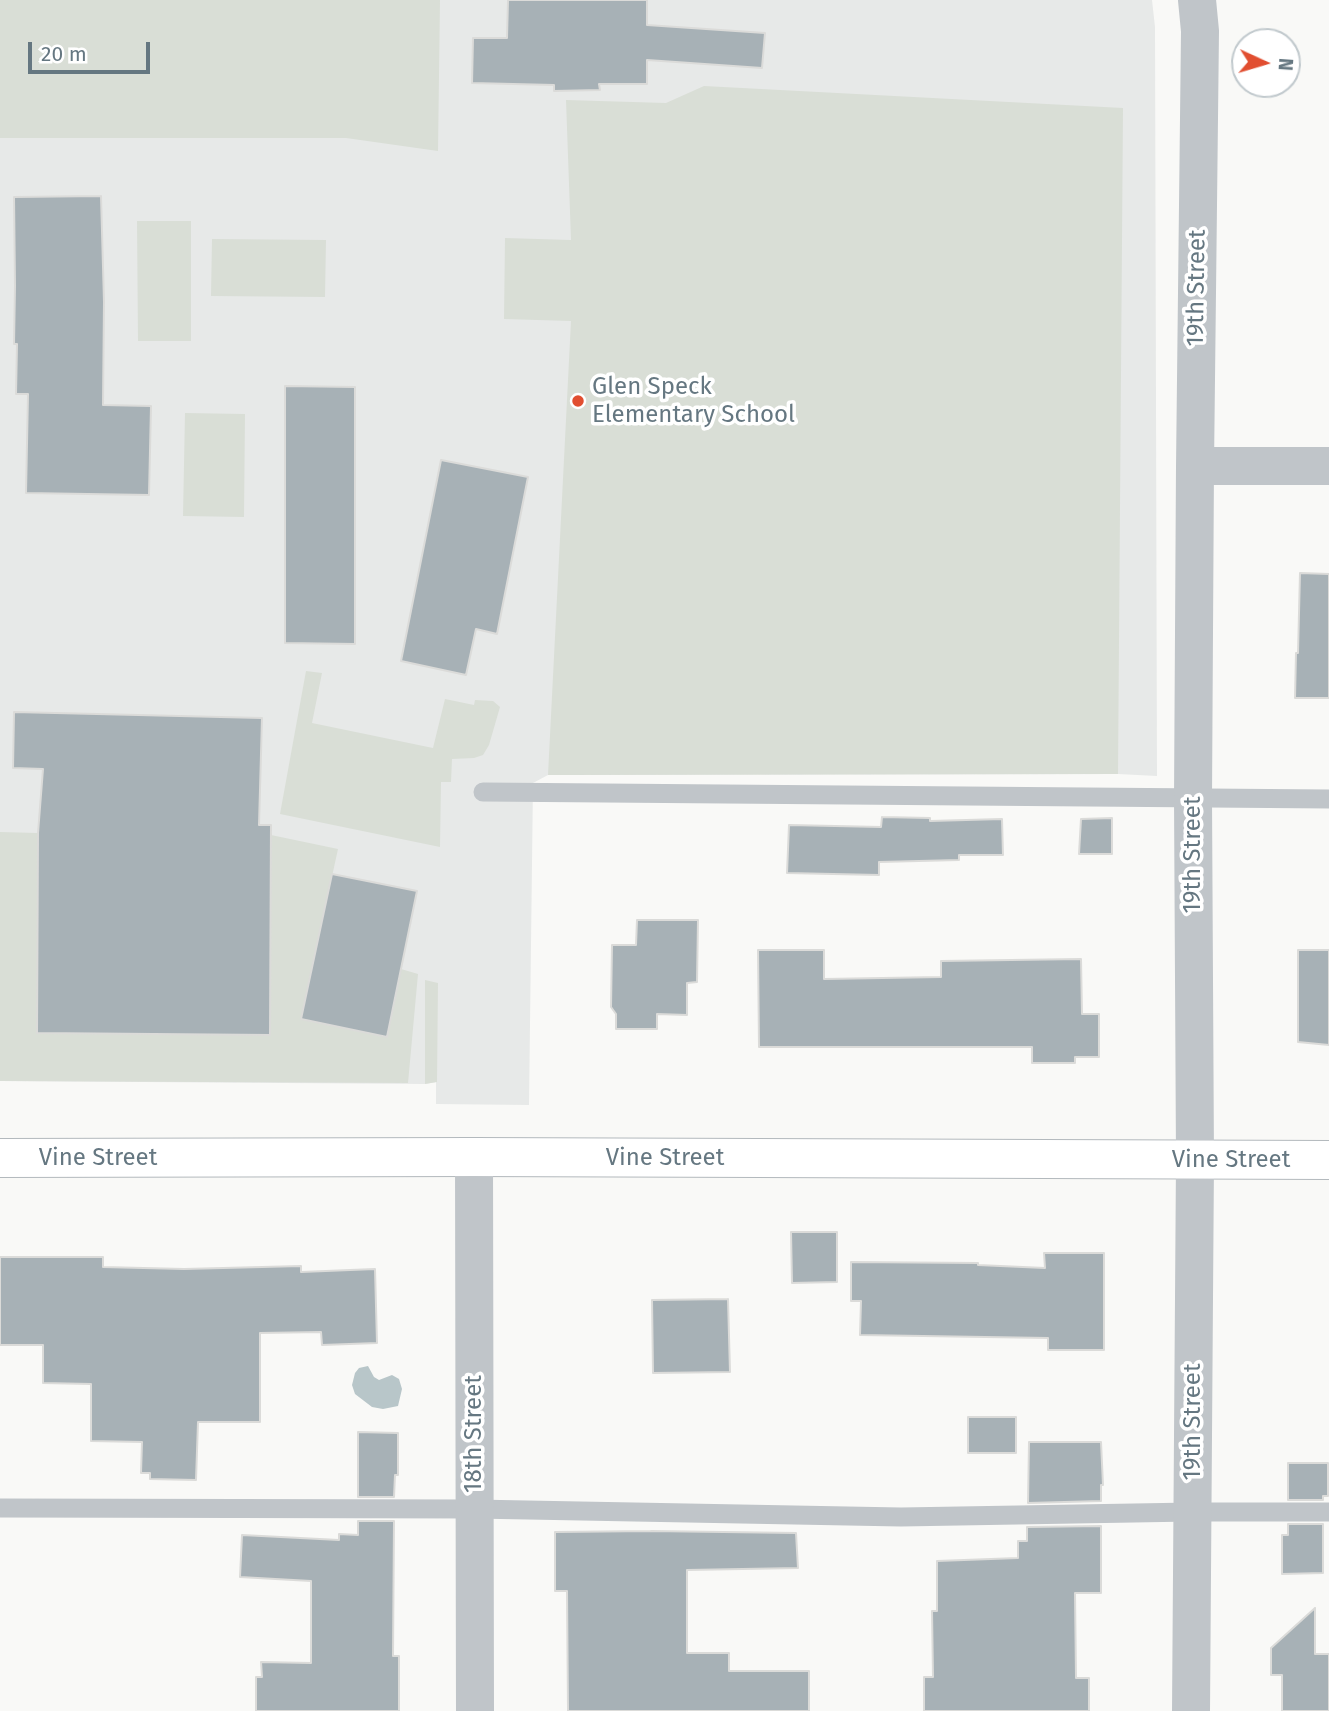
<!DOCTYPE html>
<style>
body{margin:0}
#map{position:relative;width:1329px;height:1711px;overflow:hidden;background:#f9f9f7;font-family:"Fira Sans",sans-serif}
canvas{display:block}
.north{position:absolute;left:1231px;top:28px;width:70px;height:70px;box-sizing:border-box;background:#fff;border:2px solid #c1c9cd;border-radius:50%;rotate:94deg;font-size:19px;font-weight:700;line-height:28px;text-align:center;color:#657781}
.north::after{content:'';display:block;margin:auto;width:24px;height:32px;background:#e14e30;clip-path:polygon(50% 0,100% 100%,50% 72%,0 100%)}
.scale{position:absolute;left:28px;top:42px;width:122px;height:32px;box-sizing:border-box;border:4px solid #657781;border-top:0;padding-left:9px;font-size:21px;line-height:24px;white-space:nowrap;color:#657781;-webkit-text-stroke:5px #fff;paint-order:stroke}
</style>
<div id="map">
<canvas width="1329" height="1711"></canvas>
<div class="north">N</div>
<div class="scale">20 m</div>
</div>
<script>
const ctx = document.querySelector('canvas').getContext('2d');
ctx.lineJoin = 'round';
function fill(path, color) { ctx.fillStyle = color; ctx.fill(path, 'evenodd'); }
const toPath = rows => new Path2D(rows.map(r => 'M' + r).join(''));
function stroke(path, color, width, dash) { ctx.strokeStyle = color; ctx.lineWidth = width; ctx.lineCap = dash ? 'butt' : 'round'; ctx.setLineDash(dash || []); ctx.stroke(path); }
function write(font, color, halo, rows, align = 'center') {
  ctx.font = font + ' "Fira Sans",sans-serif'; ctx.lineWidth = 7; ctx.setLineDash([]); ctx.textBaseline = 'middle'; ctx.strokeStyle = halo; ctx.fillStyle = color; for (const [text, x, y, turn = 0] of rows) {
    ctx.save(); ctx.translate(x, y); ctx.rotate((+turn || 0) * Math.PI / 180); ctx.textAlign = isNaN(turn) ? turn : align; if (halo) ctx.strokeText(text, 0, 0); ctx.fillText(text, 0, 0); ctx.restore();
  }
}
fill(toPath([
 [0,0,1152,0,1155,27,1157,776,1118,774,548,775,533,783,529,1105,436,1104,436,1082,425,1084,0,1081]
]), '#e7e9e8');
fill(toPath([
 [0,0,440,0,438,151,346,138,0,138],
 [704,86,1123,108,1118,774,548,775,571,321,504,319,505,238,571,240,566,100,666,103],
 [137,221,191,221,191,341,138,341],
 [212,239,326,240,325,297,211,296],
 [185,413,245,414,244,517,183,516],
 [306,671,322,673,312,723,433,748,445,699,474,705,475,700,493,701,500,707,489,745,483,755,474,758,452,759,451,782,441,782,440,847,280,814],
 [0,832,38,833,37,1033,125,1034,181,833,180,1034,270,1034,271,835,338,849,317,945,387,1037,401,969,418,974,408,1083,0,1081],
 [425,980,438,983,437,1082,425,1084]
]), '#d9ded6');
fill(toPath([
 [368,1366,374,1377,379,1380,392,1375,399,1379,402,1389,398,1406,383,1409,372,1407,355,1394,352,1385,355,1373,359,1368]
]), '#b8c6c9');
const building = toPath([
 [508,0,647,0,647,25,765,33,762,68,647,60,647,84,599,84,600,90,554,91,554,85,472,83,473,38,507,38,508,0],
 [101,196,104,302,103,405,151,406,149,495,26,493,28,394,16,394,17,344,14,344,15,286,14,197,101,196],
 [285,386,355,387,355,644,285,643,285,386],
 [441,460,528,477,497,634,476,629,466,675,401,661,441,460],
 [1300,573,1329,574,1329,698,1295,698,1296,653,1298,653,1300,573],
 [14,712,262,718,259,825,271,825,270,1035,37,1033,38,833,43,769,13,768,14,712],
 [882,817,930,818,930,821,1002,819,1003,855,959,855,959,860,879,862,879,875,787,873,789,825,881,827,882,817],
 [1112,818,1112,854,1079,854,1081,819,1112,818],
 [332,874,417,891,387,1037,301,1019,332,874],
 [637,920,698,920,697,982,687,983,687,1015,657,1014,657,1029,616,1029,616,1014,611,1007,612,945,636,945,637,920],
 [758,950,824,950,824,979,941,977,941,961,1081,959,1082,1014,1099,1014,1099,1057,1075,1057,1075,1063,1032,1063,1032,1047,759,1047,758,950],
 [1298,950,1329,950,1329,1045,1298,1042,1298,950],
 [791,1232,837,1232,837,1282,792,1283,791,1232],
 [1044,1253,1104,1253,1104,1350,1048,1350,1048,1338,860,1335,861,1301,851,1301,851,1262,978,1263,978,1265,1045,1268,1044,1253],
 [0,1257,103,1257,103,1267,184,1269,301,1266,301,1272,375,1269,377,1343,322,1345,321,1332,260,1333,260,1422,198,1422,196,1480,150,1479,150,1473,141,1473,142,1442,91,1441,91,1384,43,1383,43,1345,0,1345,0,1257],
 [728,1299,730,1372,653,1373,652,1300,728,1299],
 [968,1417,1016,1417,1016,1453,968,1453,968,1417],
 [358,1432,398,1433,398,1475,395,1475,394,1497,358,1497,358,1432],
 [1029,1442,1101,1442,1103,1485,1101,1485,1101,1501,1028,1503,1029,1442],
 [1288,1463,1328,1463,1328,1496,1323,1496,1323,1500,1288,1500,1288,1463],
 [358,1521,394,1521,393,1656,399,1656,399,1711,256,1711,256,1677,262,1677,261,1662,311,1663,311,1581,240,1577,242,1535,339,1540,339,1534,358,1535,358,1521],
 [1288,1524,1323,1524,1323,1573,1282,1574,1282,1535,1288,1535,1288,1524],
 [1101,1526,1101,1593,1075,1593,1076,1678,1089,1678,1089,1711,924,1711,924,1677,933,1677,932,1611,937,1611,937,1561,1018,1558,1018,1541,1027,1541,1027,1527,1101,1526],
 [651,1531,796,1533,798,1568,687,1570,687,1653,729,1653,729,1671,809,1671,809,1711,568,1711,567,1591,555,1591,555,1532,651,1531],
 [1315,1608,1315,1654,1329,1654,1329,1711,1282,1711,1282,1675,1271,1675,1271,1648,1315,1608]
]);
fill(building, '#a7b1b6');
stroke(building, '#dbdbd9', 2);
const secondary = toPath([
 [0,1158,474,1157,1329,1160]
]);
stroke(secondary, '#b3b9bd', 40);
stroke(toPath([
 [483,792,1329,799],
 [0,1508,474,1509,901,1517,1192,1512,1329,1512]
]), '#c0c5c9', 19);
stroke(toPath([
 [1195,466,1329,466],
 [474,1157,475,1711],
 [1191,1711,1195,1160,1193,798,1195,466,1200,31,1197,0]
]), '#c0c5c9', 38);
stroke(secondary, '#fff', 38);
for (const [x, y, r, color] of [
 [578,401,7,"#e14e30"]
]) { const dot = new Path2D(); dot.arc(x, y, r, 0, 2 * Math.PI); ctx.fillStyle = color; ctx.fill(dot); stroke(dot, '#fff', 2.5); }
write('24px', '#657781', '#fff', [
 ["19th Street",1197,288,-89],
 ["19th Street",1193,855,-90],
 ["Vine Street",98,1158],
 ["Vine Street",665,1158],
 ["Vine Street",1231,1160],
 ["19th Street",1193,1422,-90],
 ["18th Street",474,1434,-90]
]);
write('24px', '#657781', '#fff', [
 ["Glen Speck",592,387],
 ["Elementary School",592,415]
], 'left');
</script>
